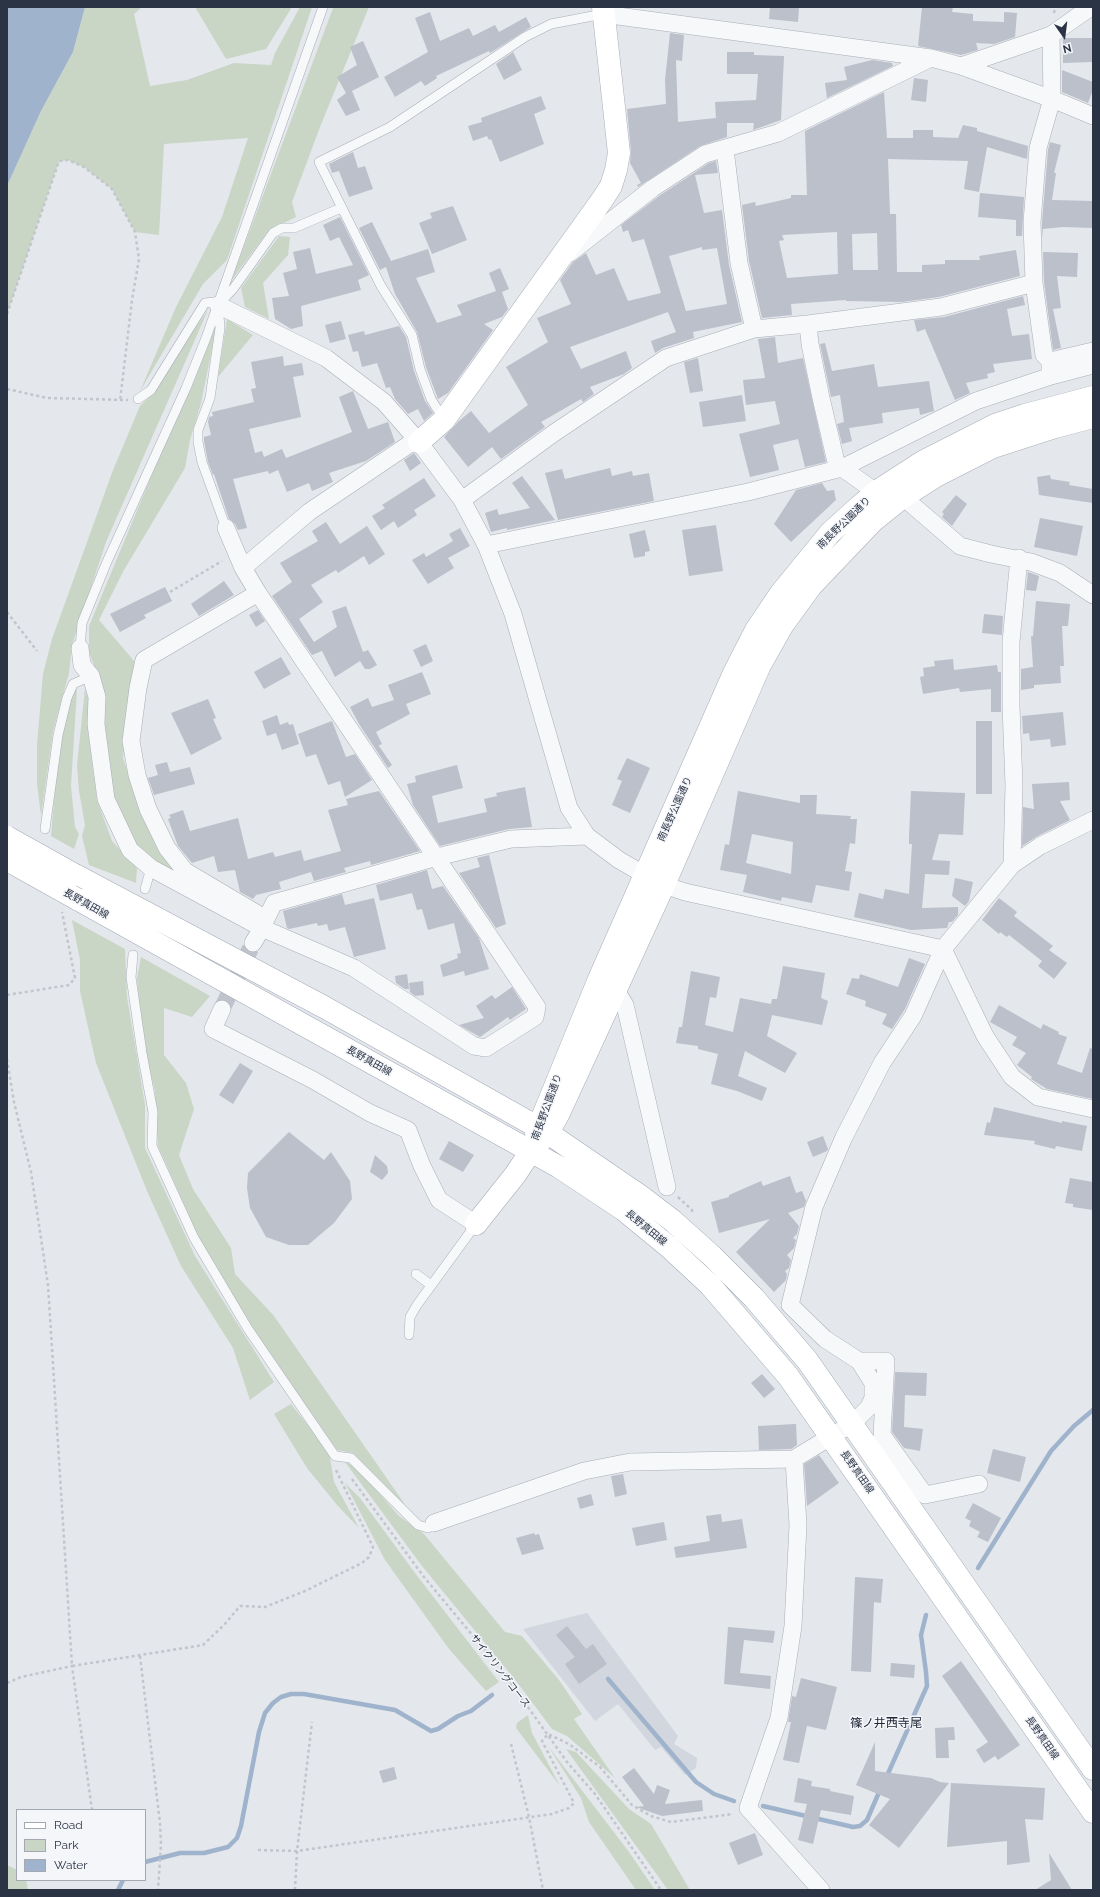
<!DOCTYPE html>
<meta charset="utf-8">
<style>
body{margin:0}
#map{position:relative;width:1100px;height:1897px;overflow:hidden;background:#e4e7ec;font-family:Raleway,sans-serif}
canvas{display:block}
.frame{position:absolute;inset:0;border:8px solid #2b3445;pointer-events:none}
.legend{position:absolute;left:16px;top:1809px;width:130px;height:72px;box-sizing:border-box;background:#f4f6f9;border:1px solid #a4a8b1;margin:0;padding:5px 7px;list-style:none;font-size:12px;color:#2b3445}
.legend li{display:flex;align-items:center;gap:8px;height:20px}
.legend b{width:20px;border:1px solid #a4a8b1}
.north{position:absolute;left:1044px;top:16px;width:40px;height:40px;-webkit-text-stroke:3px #f4f6f9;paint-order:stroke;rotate:166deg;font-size:11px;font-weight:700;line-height:16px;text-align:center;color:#2b3445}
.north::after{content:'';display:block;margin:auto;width:14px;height:18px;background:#2b3445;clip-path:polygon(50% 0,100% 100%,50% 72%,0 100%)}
</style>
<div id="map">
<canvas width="1100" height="1897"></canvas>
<div class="frame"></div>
<ul class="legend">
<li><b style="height:5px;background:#fff"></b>Road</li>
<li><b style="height:11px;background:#c9d6c5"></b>Park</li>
<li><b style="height:11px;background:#9fb4cc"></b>Water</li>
</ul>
<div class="north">N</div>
</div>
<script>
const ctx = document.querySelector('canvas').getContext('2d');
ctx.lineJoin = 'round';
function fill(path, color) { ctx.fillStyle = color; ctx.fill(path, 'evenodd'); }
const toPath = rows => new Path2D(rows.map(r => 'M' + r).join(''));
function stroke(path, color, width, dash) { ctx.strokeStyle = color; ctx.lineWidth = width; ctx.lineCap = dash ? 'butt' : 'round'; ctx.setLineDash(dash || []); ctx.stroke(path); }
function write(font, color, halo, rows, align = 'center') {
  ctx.font = font + ' Raleway,"Noto Sans JP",sans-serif'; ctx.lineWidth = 3; ctx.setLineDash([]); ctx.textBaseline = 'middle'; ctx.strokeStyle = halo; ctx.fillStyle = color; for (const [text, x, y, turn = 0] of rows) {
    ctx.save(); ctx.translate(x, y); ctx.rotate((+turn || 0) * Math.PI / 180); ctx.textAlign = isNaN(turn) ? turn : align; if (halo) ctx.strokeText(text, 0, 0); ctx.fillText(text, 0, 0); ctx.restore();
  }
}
fill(toPath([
 [587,1613,678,1736,674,1744,697,1758,696,1768,685,1775,661,1747,655,1750,618,1704,595,1721,523,1629]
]), '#d2d6de');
fill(toPath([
 [85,7,142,7,134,14,150,86,187,80,234,63,271,65,275,53,300,7,312,7,227,260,203,284,140,391,176,307,222,217,248,138,164,144,159,235,135,232,112,189,84,167,68,160,59,161,7,314,7,186,41,111,73,52],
 [195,7,292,7,266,49,226,59],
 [340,7,369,7,320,127,292,202,296,217,268,231,231,281,333,8],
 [279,236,290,237,288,255,263,283,269,319,245,307,241,288],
 [208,310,106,542,72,645,69,673,53,731,41,816,37,784,37,745,43,674,52,639,113,470,140,406,155,391,187,339],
 [217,318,214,339,201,403,190,440,185,468,124,570,99,620,135,662,123,758,143,818,182,878,138,849,113,798,98,676,89,652,89,626],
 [227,319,253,335,218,377],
 [77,689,71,786,75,827,79,834,74,849,51,836,58,755,72,692],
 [85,689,90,705,88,732,97,800,112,841,137,868,136,883,89,865,82,836,85,825,79,791,77,765],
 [72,920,125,949,127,997,145,1105,145,1148,195,1256,274,1382,250,1400,233,1348,181,1266,147,1191,96,1063,80,991,80,960],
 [141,957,210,996,192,1017,164,1008,164,1055,186,1083,194,1109,179,1155,193,1189,231,1248,235,1274,274,1316,406,1506,353,1453,337,1450,262,1343,204,1249,158,1146,155,1091,142,1036,137,978],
 [291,1404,329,1452,334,1482,359,1528,337,1505,307,1468,274,1414],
 [345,1462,356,1467,399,1516,424,1534,505,1632,522,1636,559,1680,582,1714,574,1719,615,1778,567,1736,552,1729,517,1682,422,1566],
 [345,1483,360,1498,415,1573,499,1682,486,1691,449,1649,385,1560],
 [528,1715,532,1733,560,1786,516,1728,517,1723],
 [548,1746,629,1852,655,1890,636,1890,589,1822,581,1798],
 [566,1749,576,1752,629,1809,651,1824,690,1890,668,1890],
 [7,1865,17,1870,17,1880,26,1880,28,1890,7,1890]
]), '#c9d6c5');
fill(toPath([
 [7,7,85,7,73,52,41,111,7,186]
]), '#9fb4cc');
stroke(toPath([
 [978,1568,1051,1451,1074,1426,1093,1410],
 [608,1679,696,1782,714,1794,734,1801],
 [886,1778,927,1686,926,1672,921,1635,926,1615],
 [763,1806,853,1827,860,1826,867,1820,880,1790],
 [145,1862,180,1853,204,1853,228,1847,237,1838,241,1826,259,1732,265,1713,273,1703,281,1697,291,1694,304,1694,395,1710,431,1731,438,1729,458,1716,471,1711,492,1695],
 [118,1890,123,1880]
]), '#9fb4cc', 4.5);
fill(toPath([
 [770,7,799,7,798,22,769,19],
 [922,7,953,7,952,12,973,14,973,21,1004,22,1004,12,1017,13,1015,37,994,44,976,43,978,50,961,55,918,46],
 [430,12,440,41,469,28,473,36,495,25,499,32,526,17,531,27,490,53,489,51,436,76,437,78,425,86,421,81,395,97,384,77,428,52,415,18],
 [670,33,684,35,682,61,676,60,678,122,716,118,715,102,756,100,758,74,727,74,727,52,754,52,754,55,784,56,781,120,753,130,754,123,727,123,727,137,700,146,638,187,637,185,641,183,630,163,631,152,627,109,666,104,665,80],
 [1063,38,1093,38,1093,62,1063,63],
 [363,41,379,77,352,91,360,110,346,116,337,100,346,93,337,77,357,65,350,47],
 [513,52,522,70,504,80,496,64],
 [872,60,892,63,893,66,827,98,825,83,847,80,844,67],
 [1062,70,1093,82,1093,90,1088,103,1062,92],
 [914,78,928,80,926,102,911,100],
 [884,92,887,138,913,138,913,130,933,130,933,137,958,138,963,125,977,128,977,131,1028,146,1027,159,987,147,979,192,964,189,968,161,888,159,890,214,896,214,897,272,922,272,922,265,945,264,945,260,980,260,979,256,1016,250,1020,276,939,297,902,302,846,301,846,300,791,304,792,315,762,318,749,261,742,205,755,202,756,206,791,198,791,195,807,195,805,131],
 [837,232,838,274,787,278,779,241,784,240,782,235],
 [877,233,878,270,853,270,852,234],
 [541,96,546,109,534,114,544,144,500,162,491,139,489,140,487,136,473,141,468,126,482,122,481,118],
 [1050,142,1061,145,1054,173,1056,173,1052,200,1093,201,1093,228,1063,227,1043,229,1042,237,1042,222,1048,150],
 [353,152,358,168,365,166,373,189,349,197,339,171,332,173,329,164],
 [716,161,718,173,695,175,704,213,722,210,729,265,742,322,693,332,694,338,663,348,655,353,651,341,676,332,668,312,570,347,581,369,626,351,632,368,624,374,590,387,594,394,583,402,581,399,541,422,545,427,501,459,492,447,468,467,444,437,459,421,471,411,489,433,528,405,506,367,548,342,537,318,571,304,560,280,573,262,586,253,596,275,614,268,628,301,661,293,644,239,632,242,628,230,623,232,621,225,659,196,709,163],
 [702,247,702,250,717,248,727,304,686,311,669,256],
 [980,193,1024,197,1022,236,1016,236,1016,220,978,217],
 [453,206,467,240,432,254,419,223,432,218,430,213],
 [340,217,369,275,358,280,361,290,301,306,303,326,291,329,275,319,272,298,289,296,283,273,297,269,293,252,310,248,316,274,353,265,339,237,330,241,323,225],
 [372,222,391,261,428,249,435,272,416,278,437,323,462,315,457,305,496,291,489,273,500,268,509,289,502,292,508,309,502,317,484,324,493,330,448,393,438,399,426,367,417,332,395,294,386,267,380,270,359,228],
 [1043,252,1078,253,1077,277,1057,276,1061,308,1053,309,1061,348,1053,350,1044,282],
 [1023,296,1025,305,1007,309,1012,336,1029,334,1032,359,993,364,995,372,987,374,988,378,966,383,970,393,955,400,925,329,917,332,914,320,944,317],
 [341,321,346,339,330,343,325,325],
 [399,326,406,337,414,371,425,401,433,413,424,421,418,409,408,414,395,399,390,387,386,388,377,363,362,367,358,351,353,352,348,335,364,331,365,335],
 [775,337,778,363,803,358,826,462,805,467,798,439,773,445,779,470,750,477,739,434,780,424,775,401,746,405,743,380,765,378,758,339],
 [825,343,832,371,874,364,878,387,929,381,934,411,920,415,919,408,882,413,883,423,849,428,852,441,842,444,837,424,844,422,840,395,831,397,820,344],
 [283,356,284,366,302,363,304,375,293,377,301,417,249,429,255,453,262,451,264,457,282,449,286,458,352,432,339,397,353,391,368,429,388,422,395,442,366,461,329,473,333,482,312,491,309,483,287,492,278,470,269,474,268,471,233,479,247,528,238,530,235,524,229,519,214,474,213,475,208,462,204,441,204,437,211,435,208,422,209,417,213,416,212,412,254,402,251,389,256,388,251,362],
 [698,358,703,391,690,393,684,362],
 [742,395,746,421,703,427,699,402],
 [414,453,421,463,410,471,404,460],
 [610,468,612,476,632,471,633,476,649,473,654,501,558,520,545,473,562,469,565,479],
 [1050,475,1051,479,1070,482,1069,485,1093,489,1093,503,1039,495,1037,477],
 [522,476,555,520,507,530,507,528,491,532,485,513,497,509,499,515,530,508,512,483],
 [424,478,436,496,414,510,417,515,398,528,394,521,381,530,372,516,385,508,382,505],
 [822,483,827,491,834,490,836,500,791,542,774,524,796,490],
 [956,495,967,504,952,526,942,517,944,514,942,512],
 [1040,518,1083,526,1077,556,1034,547],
 [326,522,340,544,367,526,385,554,369,565,364,556,338,573,336,570,311,585,323,602,299,619,314,642,337,627,332,611,346,606,363,652,368,650,377,665,370,669,365,669,360,661,335,677,322,651,312,655,272,596,292,582,280,563,318,541,312,531],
 [716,525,723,571,689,576,682,530],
 [460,528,470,546,448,558,454,568,428,584,412,560,424,553,426,557,453,541,449,534],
 [645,530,650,551,645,552,645,556,634,558,629,534],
 [1028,572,1039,576,1036,591,1026,590],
 [224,581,234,595,199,616,191,604],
 [165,587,172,601,144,615,146,618,120,632,110,614],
 [1036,601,1070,604,1068,626,1062,626,1064,666,1060,666,1061,683,1034,685,1034,688,1021,690,1021,669,1033,667,1031,636,1033,636],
 [258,610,265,621,256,627,249,615],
 [984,614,1003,616,1002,635,982,633],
 [426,644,433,661,421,667,413,650],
 [281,657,291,674,264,689,254,672],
 [953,659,954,670,997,665,998,672,1001,672,1001,712,991,712,991,689,960,692,959,688,923,694,920,677,924,676,923,668,935,666,934,661],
 [422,672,431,694,406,704,410,714,376,732,382,744,378,746,379,746,392,765,388,768,359,724,350,707,368,698,372,707,394,700,388,685],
 [208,699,216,718,213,719,222,739,191,755,171,713],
 [1063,712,1066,745,1051,747,1050,739,1030,741,1029,733,1023,734,1022,716],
 [277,715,280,725,288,722,289,725,293,724,299,744,282,750,276,733,267,736,262,721],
 [332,721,346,757,355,754,372,780,345,797,340,781,328,785,316,754,306,757,298,734],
 [976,721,992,721,992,794,976,794],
 [627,758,650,768,630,813,612,805,622,781,617,779],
 [167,762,170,772,190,767,195,784,154,795,148,778,158,775,155,765],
 [457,765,463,788,432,796,438,823,487,812,484,799,497,796,496,793,525,787,532,827,509,829,440,846,413,805,407,784,416,782,415,776],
 [1069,782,1070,800,1060,801,1070,820,1036,837,1022,846,1023,807,1034,809,1032,784],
 [379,791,420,851,371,865,370,861,344,868,346,872,314,881,311,872,279,882,281,889,256,895,253,899,240,892,235,870,218,872,214,856,192,863,178,846,168,819,171,818,169,815,183,810,190,831,238,818,248,859,273,852,275,857,301,850,304,861,341,851,328,810,348,805,346,799],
 [738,791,800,803,800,795,817,795,816,814,851,816,850,819,857,819,855,844,850,843,845,871,852,872,849,891,816,885,812,903,782,897,781,901,743,892,747,875,720,870,725,844,729,845],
 [752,834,793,842,791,874,746,863],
 [911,791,965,793,963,835,939,834,932,860,950,861,949,875,925,874,922,908,958,907,958,915,952,922,949,922,947,928,911,930,854,917,859,893,883,899,885,889,909,894,912,844,909,844,909,837],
 [489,855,506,924,496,928,459,873,480,867,477,858],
 [427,870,432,889,443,886,479,938,489,969,465,976,464,971,443,977,440,965,458,958,457,954,461,953,454,923,428,930,422,909,417,910,412,893,380,901,376,885],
 [955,878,973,882,969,901,965,906,952,896],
 [342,894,345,905,374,898,386,949,354,957,345,927,329,931,327,924,318,926,317,923,289,929,287,928,283,911],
 [999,898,1017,912,1014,916,1053,946,1049,950,1067,963,1054,979,1038,966,1042,961,1009,935,1007,937,1000,932,999,934,982,920],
 [909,958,925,964,905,1009,892,1029,882,1024,887,1014,865,1006,866,1001,846,994,852,978,859,979,860,974,898,987],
 [783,966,825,973,821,998,828,1001,822,1025,772,1015,767,1036,797,1053,785,1073,745,1051,738,1076,767,1088,762,1101,737,1091,711,1084,718,1054,698,1049,698,1046,676,1043,679,1027,682,1027,691,971,720,977,716,998,710,997,705,1025,733,1032,740,998,771,1004,772,999,777,999],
 [407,974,409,989,405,989,396,983,395,976],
 [423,981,424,995,415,996,410,992,409,983],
 [512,987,526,1009,510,1020,508,1017,480,1037,459,1025,484,1018,476,1006,492,995,495,999],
 [999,1005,1041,1029,1043,1024,1059,1032,1058,1034,1067,1037,1057,1064,1082,1073,1090,1048,1093,1049,1093,1099,1047,1089,1031,1079,1032,1077,1017,1065,1026,1053,1012,1045,1017,1037,990,1022],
 [240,1063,253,1071,233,1104,219,1095],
 [994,1107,1062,1123,1062,1121,1087,1126,1082,1151,1056,1146,1055,1149,1034,1144,1035,1141,984,1135,987,1122,990,1123],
 [289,1132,324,1160,331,1152,350,1181,352,1199,334,1223,308,1245,289,1245,266,1237,250,1208,247,1188,248,1173],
 [823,1136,828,1149,827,1151,813,1157,807,1142],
 [449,1141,474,1155,463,1172,439,1159],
 [375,1155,387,1166,388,1173,382,1180,370,1172],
 [790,1176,796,1193,802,1191,806,1201,804,1207,788,1213,799,1226,797,1234,793,1238,796,1240,794,1248,787,1255,791,1260,789,1268,785,1271,787,1274,786,1280,774,1292,736,1252,770,1219,719,1233,711,1202,729,1197,729,1195,761,1181,763,1186],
 [1070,1178,1093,1182,1093,1210,1073,1207,1073,1204,1065,1203],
 [895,1372,927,1373,926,1396,905,1395,904,1427,923,1429,920,1451,904,1448,892,1432],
 [762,1374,775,1389,764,1398,751,1383],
 [796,1424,797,1445,791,1449,759,1450,758,1426],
 [993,1449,1026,1457,1020,1482,987,1473],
 [819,1455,839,1483,807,1506,804,1464],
 [623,1474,627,1494,615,1497,611,1476],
 [591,1494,594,1505,580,1509,577,1498],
 [973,1503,1001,1518,988,1542,977,1537,980,1532,969,1526,971,1521,965,1518],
 [721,1514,722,1522,742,1519,747,1548,676,1558,674,1547,710,1541,706,1516],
 [664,1522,667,1540,636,1546,632,1528],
 [534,1533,535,1535,539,1534,544,1549,522,1555,516,1538],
 [855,1577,883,1579,881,1603,874,1602,871,1672,851,1671],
 [567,1626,586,1649,593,1644,607,1664,579,1684,565,1664,575,1657,556,1635],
 [728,1627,775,1631,773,1643,744,1640,740,1673,771,1676,770,1689,724,1684],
 [961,1661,1020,1745,998,1760,995,1756,984,1763,976,1750,988,1742,942,1676],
 [891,1663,915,1665,914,1678,890,1676],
 [801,1678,837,1687,826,1730,807,1726,799,1763,783,1760,791,1722,788,1722,792,1696,796,1697],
 [954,1727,955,1740,948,1740,949,1758,936,1758,935,1728],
 [875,1742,875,1771,931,1778,940,1782,949,1783,899,1848,869,1825,890,1799,856,1785],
 [394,1767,397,1779,383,1783,379,1771],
 [634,1768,654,1794,657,1785,670,1790,665,1804,702,1800,703,1811,662,1816,636,1807,644,1806,622,1777],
 [798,1778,812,1781,811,1786,830,1789,830,1791,854,1796,851,1815,821,1810,813,1844,798,1840,807,1804,794,1802],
 [951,1783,1045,1788,1043,1820,1025,1819,1030,1862,1007,1865,1007,1841,947,1847],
 [755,1833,763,1855,738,1865,729,1843],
 [1049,1853,1072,1890,1035,1890,1051,1880]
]), '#bbc0ca');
stroke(toPath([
 [222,1009,253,943]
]), '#bfc3cb', 17, [17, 8]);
const lane = toPath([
 [138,399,151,390,205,303,214,302,218,305],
 [444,420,431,399,420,369,412,335,381,286,319,162,390,127,525,37,551,24,603,14],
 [226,528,202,462,198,442,198,430,210,398,220,328,218,305,233,289,273,233,282,228,294,228,341,208],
 [80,648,82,623,106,564,186,388,206,338,323,7],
 [45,829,58,735,67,698,73,684,91,676],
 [145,889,151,868],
 [133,955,131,977,142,1053,153,1112,152,1146,194,1238,248,1329,335,1456,351,1458,418,1525,428,1528,434,1523],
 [416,1274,431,1285],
 [409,1335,410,1317,417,1305,476,1224]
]);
const street = toPath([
 [603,14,931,58,961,66,1051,35,1091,7],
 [961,66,1052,99,1093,116],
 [725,149,739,263,754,329],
 [570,253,653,188,705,154,778,133,931,58],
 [218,305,326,358,384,402,419,442,462,500,486,545,513,614,569,808,587,836,619,860,645,875,664,885,685,892,943,949],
 [808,324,810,344,821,398,836,462,842,468,976,401,1051,376,1093,365],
 [1050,361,1044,355,1034,283,1032,222,1038,148,1052,99,1051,35],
 [1050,372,1050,361,1093,351],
 [903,497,960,546,991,554,1031,562,1060,573,1093,595],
 [462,500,554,433,666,358,754,329,808,324,941,307,1034,283],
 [226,528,243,568,258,593,537,1007,535,1017,486,1048,474,1046,354,968,262,928,266,919,185,871,167,848,148,809,137,775,131,741,138,688,144,660,258,593],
 [486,545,748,492,842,468,876,492],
 [243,568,309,512,417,439],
 [80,648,82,665,91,676,97,697,96,724,106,799,130,850,151,868,262,928,253,943],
 [1012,865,1014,785,1011,706,1011,642,1019,558],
 [266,919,274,903,437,857,511,839,587,836],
 [943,949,985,1036,1012,1077,1038,1097,1093,1109],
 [616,990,625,1005,667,1187],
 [222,1009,213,1029,313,1080,370,1113,408,1130,422,1166,439,1200,476,1224],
 [859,1361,886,1361,882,1435,925,1495,979,1484],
 [434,1523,584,1471,630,1462,794,1459],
 [821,1890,748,1808,779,1718,793,1626,798,1525,794,1459,853,1423,869,1407,873,1398,873,1383,859,1361,825,1339,790,1305,814,1207,844,1137,882,1063,913,1016,943,949,1012,865,1040,846,1093,820]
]);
const secondary = toPath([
 [419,442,444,420,602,200,611,186,616,170,619,153,603,7],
 [536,1133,599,979,734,673,756,630,781,593,830,533,852,513,876,492,924,461,995,425,1025,415,1093,397],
 [476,1224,515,1175,531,1151,548,1133,559,1113,664,885,760,665,782,626,811,586,873,521,903,497,936,476,993,447,1055,427,1093,417]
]);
const primary = toPath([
 [75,875,324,1007,548,1133,639,1195,673,1221,712,1256,754,1298,807,1360,1093,1769],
 [77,899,559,1167,624,1210,669,1247,710,1285,788,1376,1093,1812]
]);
stroke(lane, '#a9aeb7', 10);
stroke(street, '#a9aeb7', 18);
stroke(secondary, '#a9aeb7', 23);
stroke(primary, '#a3abb8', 23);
stroke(toPath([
 [1054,13,1055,7],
 [7,314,59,161,68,160,84,167,112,189,135,232,139,259,132,300,120,401],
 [7,389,47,398,128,400],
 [170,592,222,561],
 [7,612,37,651],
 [7,995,69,985,75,978,62,912],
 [7,1059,14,1102,31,1172,48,1285,72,1666,203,1645,224,1625,240,1606,265,1607,305,1591,362,1563,369,1557,373,1547,335,1468],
 [678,1197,692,1210,692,1214],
 [352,1479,424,1577,503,1672,567,1762,595,1794,661,1890],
 [140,1656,160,1823,161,1845,158,1890],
 [7,1683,21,1677,72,1666,92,1810],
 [511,1744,529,1817,543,1890],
 [258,1850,297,1851,552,1814,569,1808,574,1803,542,1741,548,1734,569,1744,600,1767,632,1805,651,1816,671,1822,733,1814],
 [295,1890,297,1851,312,1722]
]), '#c2c5cb', 2.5, [3, 3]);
stroke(lane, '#f7f8fa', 9);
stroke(street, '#f7f8fa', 17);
stroke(secondary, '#fff', 22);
stroke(primary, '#fff', 22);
const primaryBridge = toPath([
 [7,837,75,875],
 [7,860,77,899]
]);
stroke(primaryBridge, '#a3abb8', 23, []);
stroke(primaryBridge, '#fff', 22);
write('10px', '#2b3445', '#f4f6f9', [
 ["南長野公園通り",844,523,-44],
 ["南長野公園通り",675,809,-66],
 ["長野真田線",86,904,29],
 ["長野真田線",369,1061,29],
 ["南長野公園通り",547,1107,-70],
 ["長野真田線",646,1228,39],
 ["長野真田線",857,1472,55],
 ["サイクリングコース",500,1671,52],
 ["長野真田線",1042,1738,55]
]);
write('12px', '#1d2536', '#f4f6f9', [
 ["篠ノ井西寺尾",886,1723]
]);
</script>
